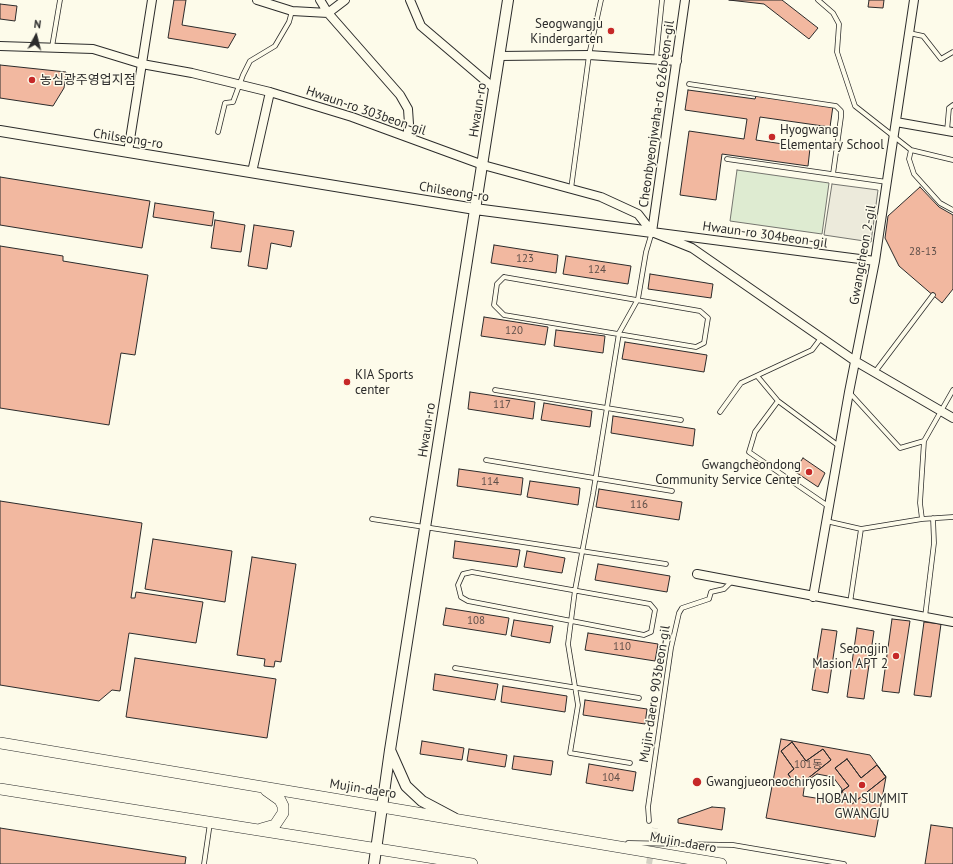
<!DOCTYPE html>
<meta charset="utf-8">
<style>
body{margin:0}
#map{position:relative;width:953px;height:864px;overflow:hidden;background:#fdfbea;font-family:"PT Sans",sans-serif}
canvas{display:block}
.north{position:absolute;left:16px;top:16px;width:40px;height:40px;-webkit-text-stroke:3px #fdfbea;paint-order:stroke;rotate:7deg;font-size:11px;font-weight:700;line-height:16px;text-align:center;color:#2b2b2b}
.north::after{content:'';display:block;margin:auto;width:14px;height:18px;background:#2b2b2b;clip-path:polygon(50% 0,100% 100%,50% 72%,0 100%)}
</style>
<div id="map">
<canvas width="953" height="864"></canvas>
<div class="north">N</div>
</div>
<script>
const ctx = document.querySelector('canvas').getContext('2d');
ctx.lineJoin = 'round';
function fill(path, color) { ctx.fillStyle = color; ctx.fill(path, 'evenodd'); }
const toPath = rows => new Path2D(rows.map(r => 'M' + r).join(''));
function stroke(path, color, width, dash) { ctx.strokeStyle = color; ctx.lineWidth = width; ctx.lineCap = dash ? 'butt' : 'round'; ctx.setLineDash(dash || []); ctx.stroke(path); }
function write(font, color, halo, rows, align = 'center') {
  ctx.font = font + ' "PT Sans","Noto Sans KR",sans-serif'; ctx.lineWidth = 3; ctx.setLineDash([]); ctx.textBaseline = 'middle'; ctx.strokeStyle = halo; ctx.fillStyle = color; for (const [text, x, y, turn = 0] of rows) {
    ctx.save(); ctx.translate(x, y); ctx.rotate((+turn || 0) * Math.PI / 180); ctx.textAlign = isNaN(turn) ? turn : align; if (halo) ctx.strokeText(text, 0, 0); ctx.fillText(text, 0, 0); ctx.restore();
  }
}
const green = toPath([
 [737,170,829,183,822,234,730,221,737,170]
]);
fill(green, '#deebd1');
stroke(green, '#74746e', 1);
const parking = toPath([
 [832,184,878,190,871,242,824,235,832,184]
]);
fill(parking, '#eceadb');
stroke(parking, '#74746e', 1);
const building = toPath([
 [174,0,186,0,182,25,236,34,228,48,168,38,174,0],
 [729,0,782,0,818,28,809,39,764,4,729,0],
 [869,0,884,0,883,8,868,7,869,0],
 [0,4,17,6,15,21,0,19,0,4],
 [0,65,66,72,64,88,53,106,0,98,0,65],
 [688,90,755,99,756,96,833,106,830,127,760,117,756,140,810,148,808,166,722,154,716,200,680,195,689,131,744,139,747,119,685,110,688,90],
 [0,177,150,201,142,248,0,225,0,177],
 [920,187,939,207,953,215,953,289,942,303,899,266,885,238,888,216,920,187],
 [155,203,214,212,212,226,153,217,155,203],
 [215,220,245,225,241,252,211,248,215,220],
 [254,225,294,231,291,247,271,243,267,269,248,266,254,225],
 [494,245,558,255,556,273,491,263,494,245],
 [0,246,63,256,63,261,148,275,135,355,121,353,109,425,0,408,0,246],
 [566,256,631,266,628,284,563,274,566,256],
 [650,274,713,284,711,298,648,289,650,274],
 [484,317,548,327,545,345,481,336,484,317],
 [556,330,605,336,603,353,554,346,556,330],
 [625,342,707,355,704,372,622,359,625,342],
 [470,392,535,402,533,419,468,409,470,392],
 [544,403,592,411,590,427,541,420,544,403],
 [613,416,695,429,693,446,611,433,613,416],
 [803,458,825,473,818,487,794,471,803,458],
 [459,469,523,478,521,495,457,486,459,469],
 [530,481,580,488,578,505,527,497,530,481],
 [599,489,682,502,679,520,596,507,599,489],
 [0,501,142,523,131,598,135,598,136,592,203,602,196,643,129,633,120,691,112,690,99,701,0,685,0,501],
 [153,539,232,551,225,602,145,589,153,539],
 [455,541,520,550,517,567,453,558,455,541],
 [527,551,565,558,562,573,524,567,527,551],
 [252,557,296,564,281,662,275,661,274,667,264,666,265,659,237,655,252,557],
 [598,564,670,576,667,592,595,580,598,564],
 [446,608,509,618,506,635,443,625,446,608],
 [892,619,910,621,899,693,882,691,892,619],
 [514,620,553,626,550,643,511,636,514,620],
 [924,622,941,624,931,697,914,695,924,622],
 [857,628,874,631,864,699,847,697,857,628],
 [822,629,837,631,828,693,812,690,822,629],
 [588,633,658,644,655,661,585,650,588,633],
 [135,658,276,679,267,738,126,717,135,658],
 [435,674,498,684,495,700,433,690,435,674],
 [503,686,567,696,565,712,501,702,503,686],
 [585,700,647,709,645,724,583,715,585,700],
 [781,739,870,755,886,777,875,837,766,818,781,739],
 [817,774,833,777,842,789,840,802,803,796,805,782,817,774],
 [422,741,464,748,462,760,420,754,422,741],
 [792,742,806,761,823,749,831,760,797,787,788,774,794,769,781,751,792,742],
 [792,742,806,761,823,749,831,760,797,787,788,774,794,769,781,751,792,742],
 [469,749,507,755,505,767,467,761,469,749],
 [514,756,553,761,551,775,512,769,514,756],
 [847,759,861,778,877,765,886,777,852,804,842,791,849,786,835,768,847,759],
 [847,759,861,778,877,765,886,777,852,804,842,791,849,786,835,768,847,759],
 [589,764,636,772,633,791,586,783,589,764],
 [712,807,725,808,722,830,678,823,678,819,712,807],
 [931,825,953,828,953,864,925,864,931,825],
 [0,828,186,857,185,864,0,864,0,828]
]);
fill(building, '#f2b8a0');
stroke(building, '#2b2b2b', 1);
stroke(toPath([
 [649,864,655,828]
]), '#d3d1c4', 6, [6, 3]);
const service = toPath([
 [818,0,833,13,839,24,837,52,855,106,911,150,909,159,914,174,940,203,953,210],
 [909,33,923,36,941,59,953,52],
 [52,47,60,0],
 [656,59,662,0],
 [689,84,836,106,841,111,841,117,833,174],
 [947,131,949,108,953,105],
 [218,132,225,103,233,102,243,75,250,61,275,46,289,22,292,11],
 [911,150,953,160],
 [727,159,887,182],
 [571,189,589,55,601,0],
 [504,277,700,311,708,318,704,343,696,347,504,315,494,305,497,284,504,277],
 [875,372,933,295],
 [758,377,778,401,839,446],
 [495,390,681,420],
 [953,390,924,441,920,503,922,519,953,517],
 [849,392,900,448,924,441],
 [778,401,755,432,749,452,828,506],
 [720,412,741,383,812,350,821,338],
 [486,460,672,491],
 [372,519,666,564],
 [826,521,861,529,922,519],
 [472,572,650,604,655,610,651,632,644,635,468,601,461,597,458,585,463,574,472,572],
 [850,603,861,529],
 [925,617,934,543,933,518],
 [455,668,639,698],
 [630,763,570,753,578,705,568,644,575,590,593,494,619,333,638,299,646,252,652,232],
 [649,821,648,807,671,648,679,613,682,608,709,599,711,592,724,589,732,581],
 [628,843,733,845,844,864],
 [204,864,210,823]
]);
const minor = toPath([
 [257,0,292,11,328,13,345,0],
 [320,0,328,13,400,95,408,109,409,124,407,137],
 [410,0,421,26,495,89],
 [685,0,652,232,875,261],
 [0,46,93,49,142,64,192,73,270,92,352,117,483,165,601,197,638,214,652,232,692,248,855,361,953,418],
 [499,56,589,55,677,61],
 [896,122,953,132],
 [128,152,152,0],
 [252,172,270,92],
 [697,574,953,622],
 [813,597,849,392,875,261,914,0]
]);
const tertiary = toPath([
 [0,131,475,209,652,232],
 [390,750,406,786,422,801,454,818],
 [374,864,390,750,508,0]
]);
const secondary = toPath([
 [0,743,721,864],
 [0,789,472,864],
 [261,829,275,825,283,813,283,806,280,800,266,790]
]);
stroke(service, '#2b2b2b', 5.5);
stroke(minor, '#2b2b2b', 10);
stroke(tertiary, '#2b2b2b', 12);
stroke(secondary, '#2b2b2b', 12);
stroke(service, '#fdfbea', 4);
stroke(minor, '#fdfbea', 8);
stroke(tertiary, '#fdfbea', 10);
stroke(secondary, '#fdfbea', 11);
for (const [x, y, r, color] of [
 [611,31,4,"#c62828"],
 [32,80,4,"#c62828"],
 [772,137,4,"#c62828"],
 [347,382,4,"#c62828"],
 [809,472,4,"#c62828"],
 [896,656,4,"#c62828"],
 [697,782,5,"#c62828"],
 [862,785,4,"#c62828"]
]) { const dot = new Path2D(); dot.arc(x, y, r, 0, 2 * Math.PI); ctx.fillStyle = color; ctx.fill(dot); stroke(dot, '#fdfbea', 1.5); }
write('11px', '#5d4e48', null, [
 ["28-13",923,252],
 ["123",525,259],
 ["124",597,270],
 ["120",514,331],
 ["117",502,405],
 ["114",490,482],
 ["116",639,505],
 ["108",476,621],
 ["110",622,647],
 ["101동",808,765],
 ["104",611,778]
]);
write('13px', '#2b2b2b', '#fdfbea', [
 ["Seogwangju",603,24,"right"],
 ["Kindergarten",603,39,"right"],
 ["농심광주영업지점",40,80],
 ["Hyogwang",780,130],
 ["Elementary School",780,145],
 ["KIA Sports",355,375],
 ["center",355,390],
 ["Gwangcheondong",801,465,"right"],
 ["Community Service Center",801,480,"right"],
 ["Seongjin",888,649,"right"],
 ["Masion APT 2",888,664,"right"],
 ["Gwangjueoneochiryosil",706,782],
 ["HOBAN SUMMIT",862,799,"center"],
 ["GWANGJU",862,814,"center"]
], 'left');
write('13px', '#2b2b2b', '#fdfbea', [
 ["Hwaun-ro",478,110,-81],
 ["Hwaun-ro 303beon-gil",366,111,19],
 ["Cheonbyeonjwaha-ro 626beon-gil",657,114,-82],
 ["Chilseong-ro",128,139,9],
 ["Chilseong-ro",454,192,9],
 ["Hwaun-ro 304beon-gil",765,235,8],
 ["Gwangcheon 2-gil",863,255,-80],
 ["Hwaun-ro",427,430,-81],
 ["Mujin-daero 903beon-gil",655,694,-81],
 ["Mujin-daero",363,789,9],
 ["Mujin-daero",683,843,10]
]);
</script>
